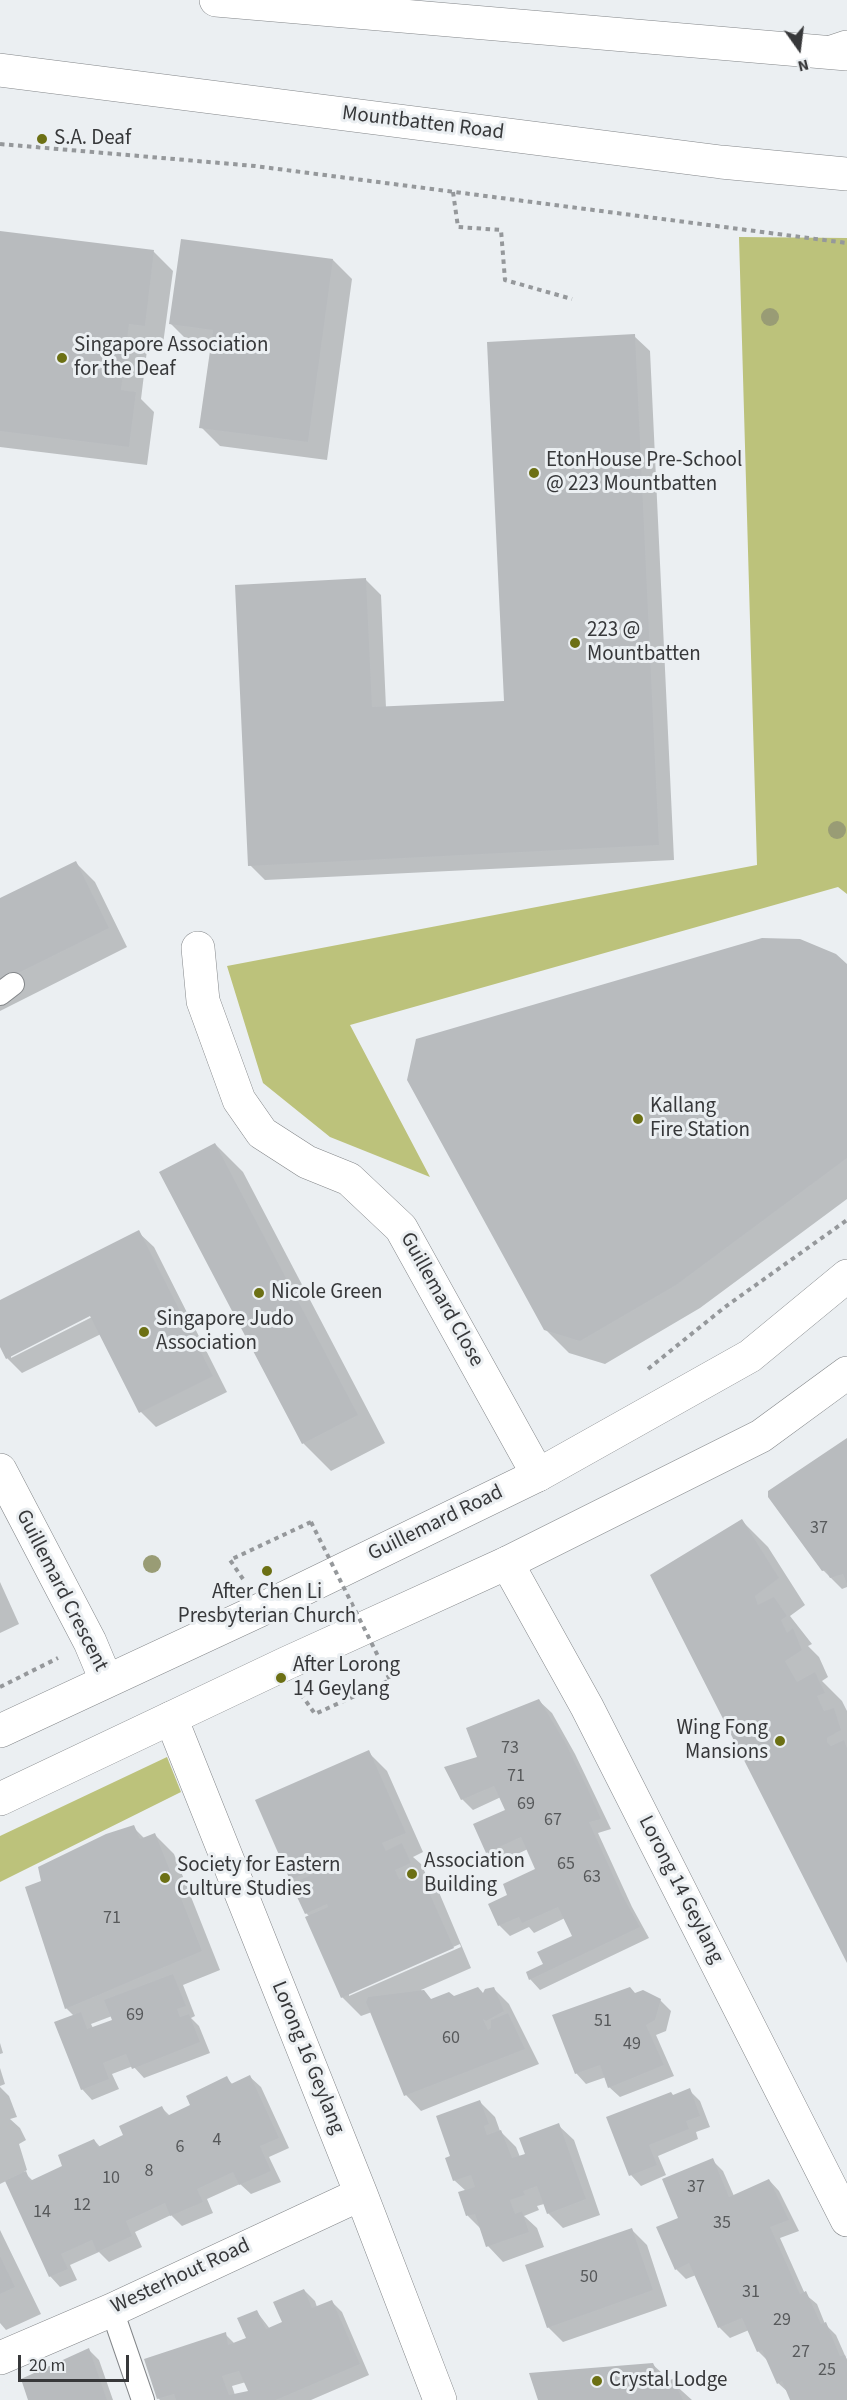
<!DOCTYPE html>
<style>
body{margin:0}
#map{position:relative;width:847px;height:2400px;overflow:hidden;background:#ebeff2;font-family:"Source Sans 3",sans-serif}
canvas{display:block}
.north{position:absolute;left:769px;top:18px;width:60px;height:60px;-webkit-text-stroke:4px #ebeff2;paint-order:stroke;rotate:166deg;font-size:16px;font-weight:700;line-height:24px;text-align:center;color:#37383a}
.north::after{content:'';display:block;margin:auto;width:21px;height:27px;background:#37383a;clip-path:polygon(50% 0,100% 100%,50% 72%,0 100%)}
.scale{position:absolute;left:18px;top:2355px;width:111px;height:27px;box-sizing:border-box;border:3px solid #37383a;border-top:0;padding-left:8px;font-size:18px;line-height:21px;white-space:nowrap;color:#37383a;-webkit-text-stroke:4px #ebeff2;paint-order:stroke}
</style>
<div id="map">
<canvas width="847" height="2400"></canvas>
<div class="north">N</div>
<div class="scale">20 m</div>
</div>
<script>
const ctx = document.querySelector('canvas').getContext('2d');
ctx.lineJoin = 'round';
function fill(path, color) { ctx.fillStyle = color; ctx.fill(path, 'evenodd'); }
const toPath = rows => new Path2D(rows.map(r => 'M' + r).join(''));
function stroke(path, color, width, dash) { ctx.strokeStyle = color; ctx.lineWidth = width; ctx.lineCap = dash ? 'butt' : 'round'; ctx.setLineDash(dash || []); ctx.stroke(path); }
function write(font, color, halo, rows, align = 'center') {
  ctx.font = font + ' "Source Sans 3",sans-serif'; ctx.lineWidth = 6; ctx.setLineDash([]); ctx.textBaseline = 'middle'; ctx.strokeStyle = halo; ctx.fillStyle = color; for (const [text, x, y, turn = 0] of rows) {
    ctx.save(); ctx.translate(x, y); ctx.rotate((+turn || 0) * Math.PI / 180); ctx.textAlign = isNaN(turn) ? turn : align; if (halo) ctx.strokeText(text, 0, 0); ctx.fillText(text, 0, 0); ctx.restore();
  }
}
fill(toPath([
 [739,237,847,238,847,894,838,887,350,1025,430,1177,330,1137,263,1083,227,966,757,865],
 [167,1757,181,1792,0,1882,0,1836]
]), '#bcc27b');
fill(toPath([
 [0,232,154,252,173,271,163,344,148,342,141,399,154,412,147,465,0,447],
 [333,260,352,279,327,460,220,446,201,427,212,346,190,343,171,324],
 [634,336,650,351,674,860,265,880,250,865,366,580,381,595,386,708,505,702],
 [76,863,95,882,127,947,0,1011,0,900],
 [847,965,847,1199,700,1308,605,1364,569,1353,545,1329],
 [215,1144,243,1172,385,1443,331,1471,303,1443,161,1172],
 [138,1232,154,1247,227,1392,156,1427,141,1412,101,1334,22,1373,7,1358,0,1344,0,1302],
 [96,1312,98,1314,11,1358,11,1355],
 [847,1440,847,1587,842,1589,823,1570],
 [742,1521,768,1547,805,1605,790,1616,812,1644,808,1646,819,1657,828,1677,822,1681,842,1701,847,1711,847,1959,651,1576],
 [0,1582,19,1624,0,1633],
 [538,1700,552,1713,575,1754,611,1829,598,1833,632,1907,649,1938,540,1990,530,1979,574,1937,565,1918,534,1933,529,1927,510,1936,499,1925,509,1896,537,1870,528,1849,498,1863,487,1852,507,1810,501,1797,473,1810,462,1799,479,1757],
 [368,1752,387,1771,423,1852,413,1857,421,1864,429,1881,438,1890,471,1968,421,1990,431,2000,484,1995,493,1988,509,2004,539,2064,421,2111,406,2095,372,2012,361,2016,342,1997,310,1917,306,1913,296,1884,292,1879,257,1801],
 [460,1944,461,1947,349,1996,349,1993],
 [133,1827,145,1839,155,1835,174,1854,220,1970,183,1985,195,2016,191,2018,199,2026,210,2053,144,2078,133,2066,112,2074,119,2089,92,2100,82,2089,74,2016,66,2008,43,1882],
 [112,2016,114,2020,93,2028,91,2024],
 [660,2000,671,2011,666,2031,656,2035,674,2076,620,2097,609,2087,606,2077,586,2084,576,2073],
 [0,2043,3,2053,0,2054],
 [0,2068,5,2084,0,2086],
 [250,2077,261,2087,289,2148,269,2157,281,2182,251,2194,240,2184,207,2199,213,2213,182,2226,171,2215,135,2232,142,2247,109,2262,99,2252,70,2265,77,2280,60,2287,50,2276,6,2181,0,2184,0,2087,9,2096,17,2117,10,2119,20,2128,26,2140,19,2144,27,2170,24,2172,33,2181,64,2166,94,2140,101,2148,125,2136,162,2108,170,2116,192,2106,227,2078,233,2085],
 [689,2090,700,2101,710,2127,696,2132,698,2139,658,2156,666,2175,641,2186,631,2175,674,2096],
 [480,2102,495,2117,500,2131,516,2147,520,2157,526,2154,558,2125,574,2140,600,2215,563,2228,548,2213,544,2204,537,2206,539,2210,524,2216,537,2228,544,2247,503,2262,488,2246,482,2230,468,2216,466,2191,454,2180,451,2157],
 [712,2160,723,2171,734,2196,769,2180,779,2191,799,2231,780,2238,805,2294,817,2304,825,2324,836,2335,847,2360,847,2400,791,2400,789,2393,778,2383,769,2362,758,2351,749,2330,730,2338,719,2327,696,2275,686,2279,676,2269,680,2219],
 [0,2230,41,2314,6,2330,0,2323],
 [632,2230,647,2245,667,2306,563,2342,548,2327],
 [304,2290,315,2301,317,2307,331,2301,342,2312,369,2375,311,2400,160,2400,158,2398,225,2334,235,2344,248,2338,257,2312,270,2329,284,2323],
 [246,2382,250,2392,235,2395,232,2386],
 [89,2350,99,2360,113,2400,30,2400],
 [652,2364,692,2400,540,2400]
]), '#0003');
fill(toPath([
 [0,231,154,250,145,326,129,324,121,390,136,392,129,447,0,431],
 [181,239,333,259,308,442,199,428,213,330,169,324],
 [635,334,659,845,248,866,235,585,366,578,372,707,504,701,487,342],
 [76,861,109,928,0,982,0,898],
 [762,938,800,939,836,954,847,964,847,1158,676,1285,580,1341,544,1330,407,1080,416,1039],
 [215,1143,358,1415,302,1444,159,1172],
 [139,1230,213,1376,139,1413,90,1316,6,1359,0,1347,0,1300],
 [847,1438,847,1584,843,1574,830,1578,826,1570,822,1571,768,1497,768,1491],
 [742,1519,779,1578,755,1596,758,1605,774,1597,787,1616,781,1620,787,1633,793,1628,802,1650,785,1661,797,1682,815,1672,825,1693,817,1696,824,1711,834,1708,841,1730,827,1738,827,1742,831,1746,844,1740,847,1748,847,1963,650,1575],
 [539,1699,565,1742,588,1789,601,1819,589,1822,622,1895,640,1927,529,1980,526,1972,543,1964,537,1952,572,1936,558,1907,522,1923,519,1917,498,1926,488,1904,507,1895,503,1884,535,1869,521,1837,486,1853,473,1824,505,1810,494,1786,461,1800,444,1767,477,1757,466,1728],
 [369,1750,406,1833,382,1843,386,1851,402,1843,411,1863,395,1870,399,1879,419,1870,454,1948,341,1998,305,1917,328,1907,327,1904,305,1914,291,1884,313,1874,311,1871,290,1880,255,1800],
 [134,1825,140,1839,155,1833,202,1951,65,2009,25,1887,41,1881,38,1867,106,1834],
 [173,1974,186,2006,177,2009,180,2017,189,2014,200,2042,132,2069,126,2054,103,2063,109,2079,81,2090,54,2022,81,2012,87,2029,112,2020,104,2000],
 [478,1987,483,1993,485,1989,494,1987,504,2011,486,2021,483,2019,488,2030,491,2028,491,2020,508,2013,525,2049,404,2096,366,2002,368,1997,424,1990,431,1999,449,1992,454,1996],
 [630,1987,635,1993,643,1990,661,1999,655,2020,646,2025,664,2065,608,2088,600,2065,575,2074,552,2015],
 [250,2075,279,2138,260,2146,271,2171,239,2185,233,2172,197,2189,203,2202,170,2216,165,2203,126,2221,132,2236,97,2252,92,2240,61,2254,68,2269,49,2277,5,2181,26,2171,30,2181,62,2166,58,2155,94,2139,98,2147,123,2135,119,2126,162,2106,167,2116,190,2105,186,2096,227,2076,231,2084],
 [690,2088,700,2116,686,2121,689,2129,649,2145,657,2165,629,2176,606,2117,671,2092,673,2095],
 [480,2100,489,2124,484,2126,487,2135,501,2130,512,2158,525,2154,519,2138,559,2123,586,2199,547,2214,537,2186,523,2191,525,2195,510,2200,515,2214,522,2211,529,2232,486,2247,475,2214,466,2216,458,2192,475,2187,471,2175,453,2181,445,2158,450,2156,436,2116],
 [713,2158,729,2197,769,2179,789,2220,770,2227,800,2294,806,2291,821,2324,826,2322,840,2356,845,2355,847,2360,847,2400,790,2400,782,2381,777,2384,762,2350,757,2352,742,2318,718,2328,689,2263,675,2270,656,2227,678,2218,662,2179],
 [632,2228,653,2290,547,2328,525,2265],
 [0,2256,15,2287,0,2294],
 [304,2289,312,2308,332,2300,360,2364,276,2400,176,2400,174,2394,157,2399,144,2359,226,2332,228,2345,246,2338,237,2318,257,2310,266,2329,282,2322,273,2302],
 [239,2371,248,2391,229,2395,222,2376],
 [89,2348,107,2400,28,2400,21,2379],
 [653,2363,662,2382,673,2379,683,2400,538,2400,529,2373]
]), '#b8bbbe');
const lane = toPath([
 [0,994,13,984],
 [112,2310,143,2400]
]);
const street = toPath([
 [198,948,203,1001,239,1100,262,1133,307,1162,349,1179,401,1228,538,1475],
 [0,1470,90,1642,106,1680],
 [507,1563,587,1707,847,2220],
 [171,1718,361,2194,440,2400],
 [0,2358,112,2310,361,2194]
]);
const primary = toPath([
 [216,0,847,54],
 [0,70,721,162,847,174],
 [0,1731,258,1611,538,1475,750,1356,847,1276],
 [0,1799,287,1663,507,1563,761,1436,847,1373]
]);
const highway = toPath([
 [832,52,847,47]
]);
stroke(lane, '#838689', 24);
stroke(street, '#838689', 34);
stroke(primary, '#838689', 34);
stroke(highway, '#838689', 34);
stroke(toPath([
 [0,144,255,166,847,243],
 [453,192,458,227,501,230,505,280,572,299],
 [648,1369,725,1307,847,1220],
 [243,1579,230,1560,311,1522],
 [0,1687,58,1658],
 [301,1694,315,1714,390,1680]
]), '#95989b', 4, [4.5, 4.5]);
stroke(lane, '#fff', 22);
stroke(street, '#fff', 33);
stroke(primary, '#fff', 33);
stroke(highway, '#fff', 33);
stroke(toPath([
 [311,1522,390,1680]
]), '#95989b', 4, [4.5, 4.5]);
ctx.fillStyle = '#999c75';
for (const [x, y] of [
 [770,317],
 [837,830],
 [152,1564]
]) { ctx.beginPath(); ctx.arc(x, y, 9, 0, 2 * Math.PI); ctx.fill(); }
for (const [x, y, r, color] of [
 [42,139,6,"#6c7014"],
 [62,358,6,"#6c7014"],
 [534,473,6,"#6c7014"],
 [575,643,6,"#6c7014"],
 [638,1119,6,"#6c7014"],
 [259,1293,6,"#6c7014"],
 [144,1332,6,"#6c7014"],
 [267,1571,6,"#6c7014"],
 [281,1678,6,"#6c7014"],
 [780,1741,6,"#6c7014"],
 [412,1874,6,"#6c7014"],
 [165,1878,6,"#6c7014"],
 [597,2381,6,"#6c7014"]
]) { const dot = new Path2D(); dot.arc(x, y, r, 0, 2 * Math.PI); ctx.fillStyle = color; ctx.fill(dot); stroke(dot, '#ebeff2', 2); }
write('18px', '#57595b', null, [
 ["37",819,1529],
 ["73",510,1749],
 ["71",516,1777],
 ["69",526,1805],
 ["67",553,1821],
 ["65",566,1865],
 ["63",592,1878],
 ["71",112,1919],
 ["69",135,2016],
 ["51",603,2022],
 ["60",451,2039],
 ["49",632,2045],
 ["4",217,2141],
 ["6",180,2148],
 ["8",149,2172],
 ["10",111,2179],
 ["37",696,2188],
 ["12",82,2206],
 ["14",42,2213],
 ["35",722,2224],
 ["50",589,2278],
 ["31",751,2293],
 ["29",782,2321],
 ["27",801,2353],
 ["25",827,2371]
]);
write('21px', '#37383a', '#ebeff2', [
 ["Mountbatten Road",423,124,7],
 ["Guillemard Close",441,1300,61],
 ["Guillemard Road",436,1524,-26],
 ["Guillemard Crescent",61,1591,63],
 ["Lorong 14 Geylang",680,1890,63],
 ["Lorong 16 Geylang",307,2058,68],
 ["Westerhout Road",181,2277,-25]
]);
write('21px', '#37383a', '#ebeff2', [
 ["S.A. Deaf",54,139],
 ["Singapore Association",74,346],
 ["for the Deaf",74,370],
 ["EtonHouse Pre-School",546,461],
 ["@ 223 Mountbatten",546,485],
 ["223 @",587,631],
 ["Mountbatten",587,655],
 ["Kallang",650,1107],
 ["Fire Station",650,1131],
 ["Nicole Green",271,1293],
 ["Singapore Judo",156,1320],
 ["Association",156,1344],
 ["After Chen Li",267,1593,"center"],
 ["Presbyterian Church",267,1617,"center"],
 ["After Lorong",293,1666],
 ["14 Geylang",293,1690],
 ["Wing Fong",768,1729,"right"],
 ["Mansions",768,1753,"right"],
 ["Association",424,1862],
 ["Building",424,1886],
 ["Society for Eastern",177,1866],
 ["Culture Studies",177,1890],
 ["Crystal Lodge",609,2381]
], 'left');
</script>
